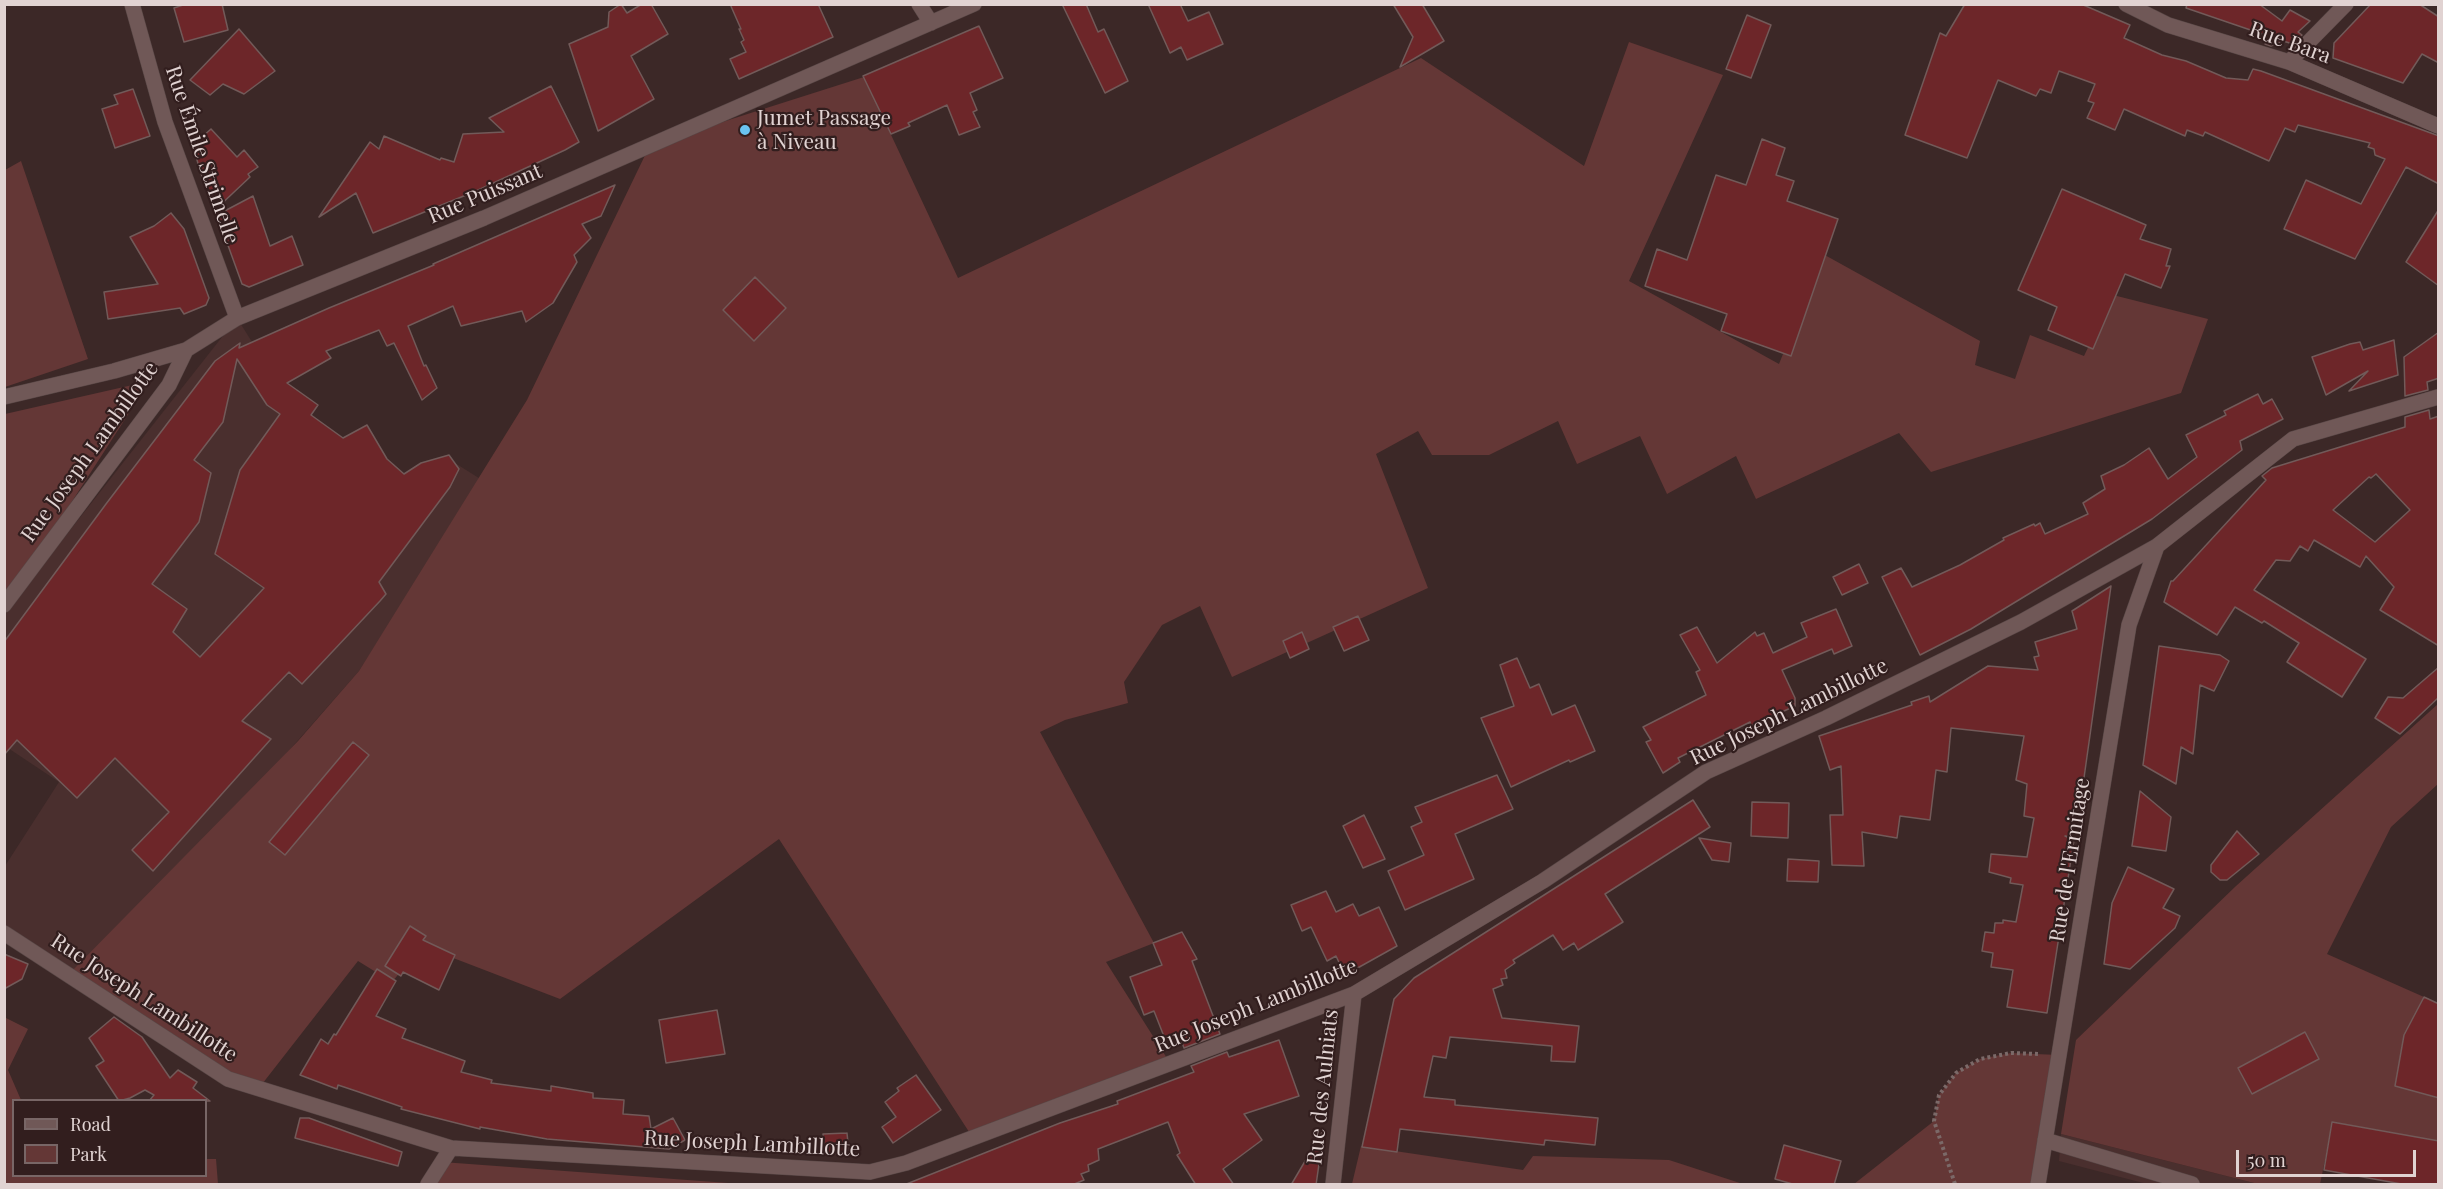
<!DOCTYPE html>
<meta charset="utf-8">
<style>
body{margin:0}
#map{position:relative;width:2443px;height:1189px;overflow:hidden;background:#3c2827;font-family:"Playfair Display",serif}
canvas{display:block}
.frame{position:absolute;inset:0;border:6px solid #e1d3d2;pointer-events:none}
.legend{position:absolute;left:12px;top:1099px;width:195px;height:78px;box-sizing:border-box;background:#321e1e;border:2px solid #786666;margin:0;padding:8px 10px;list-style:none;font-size:18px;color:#e1d3d2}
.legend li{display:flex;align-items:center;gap:12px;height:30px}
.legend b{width:30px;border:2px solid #786666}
.scale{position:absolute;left:2236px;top:1150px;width:180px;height:27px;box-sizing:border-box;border:3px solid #e1d3d2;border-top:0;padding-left:8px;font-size:18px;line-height:21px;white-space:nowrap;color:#e1d3d2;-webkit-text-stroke:4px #321e1e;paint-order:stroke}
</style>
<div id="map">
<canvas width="2443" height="1189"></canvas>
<div class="frame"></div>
<ul class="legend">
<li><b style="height:8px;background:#705857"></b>Road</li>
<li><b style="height:16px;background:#643736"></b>Park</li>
</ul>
<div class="scale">50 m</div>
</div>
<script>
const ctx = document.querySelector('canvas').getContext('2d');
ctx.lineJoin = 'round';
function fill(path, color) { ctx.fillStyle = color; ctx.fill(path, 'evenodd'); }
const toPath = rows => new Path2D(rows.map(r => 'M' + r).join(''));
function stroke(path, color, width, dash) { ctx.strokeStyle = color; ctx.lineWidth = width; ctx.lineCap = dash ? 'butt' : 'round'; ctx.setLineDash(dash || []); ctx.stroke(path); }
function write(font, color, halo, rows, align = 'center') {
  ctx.font = font + ' "Playfair Display",serif'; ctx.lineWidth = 4.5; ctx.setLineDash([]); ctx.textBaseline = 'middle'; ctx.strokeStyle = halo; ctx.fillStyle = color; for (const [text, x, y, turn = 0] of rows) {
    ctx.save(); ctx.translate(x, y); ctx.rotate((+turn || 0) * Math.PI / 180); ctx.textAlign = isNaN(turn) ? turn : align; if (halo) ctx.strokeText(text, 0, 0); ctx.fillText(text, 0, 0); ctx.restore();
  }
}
fill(toPath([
 [237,318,294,409,414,485,455,463,482,480,359,671,182,872,69,974,5,933,5,866,59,782,5,746,4,614],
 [2061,1134,2258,1184,2147,1184,2059,1161]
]), '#4a2f2e');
fill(toPath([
 [1629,42,1723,75,1629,281,1779,364,1823,254,1980,341,1975,365,2015,379,2030,335,2084,356,2113,295,2208,319,2181,393,1931,472,1899,433,1756,499,1736,456,1667,494,1640,436,1577,464,1558,421,1489,455,1432,455,1418,431,1376,454,1428,588,1232,677,1200,606,1162,625,1124,682,1128,703,1065,720,1040,732,1154,943,1106,962,1170,1063,973,1138,779,839,560,999,422,946,392,982,358,961,259,1088,183,1050,69,974,298,741,359,671,527,400,650,145,864,77,958,278,1421,58,1584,166],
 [21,161,88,359,5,387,5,170],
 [137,384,142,388,140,396,11,596,5,590,5,414],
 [2438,704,2438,784,2391,827,2327,954,2424,997,2404,1035,2395,1085,2438,1098,2438,1141,2333,1122,2320,1184,2258,1184,2061,1134,2076,1040,2236,886],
 [4,1017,28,1029,8,1070,21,1100,14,1100,14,1176,206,1176,206,1159,216,1159,218,1184,5,1184],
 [2011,1053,2059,1055,2039,1184,1854,1184,1934,1121,1939,1095,1956,1073,1980,1059],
 [1361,1146,1523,1170,1533,1156,1669,1160,1743,1184,1352,1184],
 [442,1162,742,1184,432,1184]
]), '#643736');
const building = toPath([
 [186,4,222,4,228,30,184,42,174,8,186,4],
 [621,4,627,13,642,4,651,4,668,34,631,56,654,99,598,131,569,44,608,27,609,12,621,4],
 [730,4,818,4,833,37,739,79,730,59,746,52,741,42,744,40,739,29,741,29,730,4],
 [1062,4,1086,4,1098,32,1104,29,1128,81,1105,93,1062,4],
 [1148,4,1180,4,1188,21,1209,12,1223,44,1187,60,1181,47,1170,53,1148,4],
 [1393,4,1422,4,1444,41,1400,67,1413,37,1393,4],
 [1965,4,2081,4,2130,25,2124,38,2162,55,2186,61,2226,78,2248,80,2253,69,2261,71,2439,136,2439,184,2406,167,2355,259,2284,229,2306,180,2361,204,2385,159,2375,155,2374,149,2368,147,2370,143,2298,125,2295,132,2285,128,2269,161,2205,132,2203,136,2187,130,2185,136,2124,109,2115,130,2087,118,2094,103,2088,101,2095,84,2059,71,2051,93,2040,89,2036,96,1998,80,1967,158,1905,135,1940,33,1946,36,1965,4],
 [2187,4,2259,4,2282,21,2290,10,2310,21,2298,32,2302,35,2293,44,2283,41,2271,46,2265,44,2271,37,2186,8,2187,4],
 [2371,4,2419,4,2439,17,2439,63,2422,54,2403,83,2333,58,2334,43,2371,4],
 [1747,15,1771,25,1751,78,1726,69,1747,15],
 [979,26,1003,78,970,93,977,110,973,112,980,127,959,135,947,105,908,123,910,126,891,134,863,76,979,26],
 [239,29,275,71,244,94,223,84,210,95,190,80,239,29],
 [551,86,579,142,565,150,476,191,373,233,356,193,319,217,370,142,379,149,384,136,440,160,441,158,454,162,463,134,504,132,489,118,551,86],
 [133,89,150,136,115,148,102,109,118,104,114,95,133,89],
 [211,129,237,157,244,150,258,167,248,174,250,177,215,210,200,171,193,145,211,129],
 [1762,139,1785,148,1776,175,1794,181,1787,201,1838,219,1791,356,1721,331,1727,314,1645,286,1657,249,1687,260,1716,175,1746,185,1762,139],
 [615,185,601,216,582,224,591,238,574,255,577,262,553,303,526,322,522,311,461,326,453,306,408,326,424,366,426,365,437,388,422,400,394,343,387,346,379,330,326,351,331,358,287,383,318,405,311,415,343,438,367,425,387,459,404,474,421,463,449,455,459,469,450,487,379,582,386,594,380,601,302,684,289,672,242,721,271,739,153,871,132,850,169,812,115,758,77,798,17,740,4,755,4,642,106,504,215,361,240,343,239,348,329,308,434,265,433,264,615,185],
 [237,359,267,405,280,414,240,470,215,554,264,588,200,657,173,632,187,609,152,584,199,522,211,473,194,460,223,422,237,359],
 [2062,189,2146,225,2140,239,2171,249,2166,266,2170,266,2161,288,2125,274,2093,349,2048,330,2057,307,2018,290,2062,189],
 [253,196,270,246,292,236,303,265,249,287,242,284,217,215,253,196],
 [2439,209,2439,286,2406,262,2439,209],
 [171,213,184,229,209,298,206,305,184,314,180,308,108,319,104,292,158,284,130,237,154,226,171,213],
 [755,277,786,308,754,341,723,310,755,277],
 [2439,332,2439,378,2427,382,2428,390,2405,396,2404,357,2439,332],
 [2394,340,2398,375,2349,391,2368,371,2326,395,2312,357,2350,344,2360,342,2363,350,2394,340],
 [2258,394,2263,404,2272,399,2283,419,2240,441,2242,450,2152,519,1971,629,1920,655,1882,577,1901,568,1912,587,1960,565,2004,540,2003,538,2034,524,2035,526,2040,523,2045,534,2088,514,2083,503,2105,489,2101,476,2124,465,2149,448,2168,479,2197,457,2186,435,2226,415,2224,411,2258,394],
 [2429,410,2430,419,2439,416,2439,646,2380,610,2394,587,2366,556,2360,567,2314,540,2308,551,2300,546,2290,561,2276,560,2254,590,2366,659,2342,697,2287,662,2299,643,2264,621,2262,623,2235,607,2217,635,2164,602,2171,581,2173,581,2266,480,2262,476,2272,468,2405,427,2405,417,2429,410],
 [2376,474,2410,510,2375,542,2333,510,2369,477,2371,478,2376,474],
 [1859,564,1868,583,1842,595,1833,577,1859,564],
 [2111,586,2082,792,2077,791,2070,837,2065,836,2074,840,2047,1013,2007,1007,2013,970,1991,967,1993,953,1982,951,1985,932,1994,933,1995,923,2003,923,2003,920,2016,922,2023,885,2010,883,2011,878,1989,872,1991,854,2027,857,2034,818,2024,816,2027,784,2016,780,2024,736,1951,728,1947,772,1936,770,1930,820,1900,816,1897,838,1862,832,1864,866,1832,865,1830,815,1843,815,1841,766,1830,770,1819,736,1912,705,1911,702,1929,696,1930,702,1988,666,2038,670,2034,657,2039,656,2035,642,2077,629,2072,611,2111,586],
 [1836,609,1852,646,1834,654,1832,649,1782,670,1795,698,1795,706,1751,726,1750,722,1678,758,1680,762,1663,773,1646,742,1651,740,1643,727,1706,695,1696,672,1700,670,1680,635,1697,627,1717,663,1755,632,1757,636,1764,633,1773,653,1807,637,1801,623,1836,609],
 [1358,616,1369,640,1344,651,1333,627,1358,616],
 [1302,632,1309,649,1290,658,1283,641,1302,632],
 [2159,646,2220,655,2229,661,2214,691,2200,685,2193,754,2181,747,2176,784,2143,765,2159,646],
 [1517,658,1530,688,1539,684,1552,715,1575,705,1595,751,1570,762,1569,760,1511,787,1481,718,1514,706,1500,665,1517,658],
 [2439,667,2439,697,2400,734,2375,718,2388,697,2403,698,2439,667],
 [353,742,369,755,285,855,269,842,353,742],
 [1497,775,1513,809,1455,834,1474,879,1405,910,1388,871,1424,855,1411,827,1422,822,1415,807,1497,775],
 [2140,791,2171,817,2166,851,2132,846,2140,791],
 [1693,800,1710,827,1605,894,1623,922,1578,950,1574,943,1563,950,1553,935,1513,960,1515,963,1505,970,1507,978,1501,979,1503,985,1493,989,1502,1018,1579,1026,1575,1062,1551,1061,1552,1046,1450,1037,1446,1058,1433,1056,1424,1097,1455,1100,1455,1105,1598,1118,1595,1145,1545,1140,1544,1145,1400,1129,1397,1152,1362,1147,1394,999,1414,978,1693,800],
 [1752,802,1789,803,1788,838,1751,836,1752,802],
 [1364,815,1385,859,1363,868,1343,826,1364,815],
 [2237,831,2259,854,2227,880,2220,880,2211,872,2211,865,2237,831],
 [1699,838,1731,843,1729,862,1712,860,1699,838],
 [1788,859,1819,861,1818,882,1787,881,1788,859],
 [2128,867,2174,889,2163,908,2180,916,2175,928,2130,969,2104,964,2112,903,2128,867],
 [1326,891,1336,912,1353,904,1359,916,1379,907,1397,946,1345,975,1336,956,1327,961,1311,927,1302,931,1291,905,1326,891],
 [410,926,426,936,423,940,455,955,439,990,403,972,401,976,385,966,410,926],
 [1182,932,1197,959,1192,961,1220,1034,1184,1048,1179,1034,1165,1039,1154,1011,1144,1015,1130,977,1162,965,1153,943,1182,932],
 [4,954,28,964,22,979,4,989,4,954],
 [377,969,396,981,376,1016,406,1029,402,1038,465,1061,461,1072,492,1080,491,1083,551,1091,551,1086,593,1093,593,1098,624,1100,623,1114,649,1116,651,1129,673,1118,685,1140,669,1149,547,1139,480,1127,480,1129,401,1109,402,1107,356,1091,338,1085,337,1089,300,1075,321,1039,328,1044,334,1034,336,1035,377,969],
 [2424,997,2439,1004,2439,1098,2395,1086,2404,1035,2424,997],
 [717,1010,725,1054,666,1063,659,1020,717,1010],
 [114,1017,142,1037,170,1078,178,1070,197,1082,193,1088,210,1101,149,1101,154,1095,145,1090,130,1098,119,1101,96,1066,104,1061,89,1038,114,1017],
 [2305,1032,2319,1059,2252,1094,2238,1068,2305,1032],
 [1279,1040,1299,1096,1244,1114,1262,1140,1223,1169,1234,1185,1196,1185,1177,1155,1180,1153,1168,1122,1098,1149,1099,1160,1088,1165,1089,1171,1081,1174,1084,1180,1072,1185,904,1185,1060,1123,1118,1104,1117,1101,1194,1072,1191,1066,1227,1052,1229,1057,1279,1040],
 [916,1075,941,1110,893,1143,882,1127,896,1117,885,1102,899,1091,897,1088,916,1075],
 [300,1118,309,1118,402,1152,398,1166,295,1138,300,1118],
 [2332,1122,2439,1141,2439,1185,2407,1185,2324,1170,2332,1122],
 [1324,1129,1316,1185,1291,1185,1324,1129],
 [847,1133,849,1153,825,1154,823,1134,847,1133],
 [1784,1145,1841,1161,1834,1185,1796,1185,1775,1179,1784,1145]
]);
fill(building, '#6d2629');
stroke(building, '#725a59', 1.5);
const minor = toPath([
 [132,4,165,122,237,318],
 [919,4,931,23],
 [2126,4,2168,25,2289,62,2438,126],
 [2289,62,2346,4],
 [4,397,114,371,186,350,237,318,484,218,974,4],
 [4,605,169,385,186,350],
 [4,933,228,1079,451,1148,870,1172,906,1163,1354,994,1543,881,1706,772,1826,718,2021,622,2157,546,2293,439,2438,397],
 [2045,1140,2192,1184],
 [428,1184,451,1148],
 [1333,1184,1354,994],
 [2038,1184,2129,625,2157,546]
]);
stroke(minor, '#584746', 16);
stroke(toPath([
 [1955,1184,1934,1121,1939,1095,1956,1073,1980,1059,2011,1053,2039,1054]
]), '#7b6968', 4, [3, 3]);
stroke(minor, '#705857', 15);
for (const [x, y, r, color] of [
 [745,130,6,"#6ac3f1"]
]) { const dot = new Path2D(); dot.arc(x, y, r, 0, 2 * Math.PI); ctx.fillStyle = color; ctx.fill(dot); stroke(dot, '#321e1e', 2); }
write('21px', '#e1d3d2', '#321e1e', [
 ["Rue Bara",2290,43,20],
 ["Rue Émile Strimelle",202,155,71],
 ["Rue Puissant",485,194,-23],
 ["Rue Joseph Lambillotte",90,452,-54],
 ["Rue Joseph Lambillotte",1789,712,-26],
 ["Rue de l'Ermitage",2070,860,-81],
 ["Rue Joseph Lambillotte",144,998,33],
 ["Rue Joseph Lambillotte",1256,1006,-22],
 ["Rue des Aulniats",1323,1087,-84],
 ["Rue Joseph Lambillotte",752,1144,3]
]);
write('21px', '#e1d3d2', '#321e1e', [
 ["Jumet Passage",757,118],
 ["à Niveau",757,142]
], 'left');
</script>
